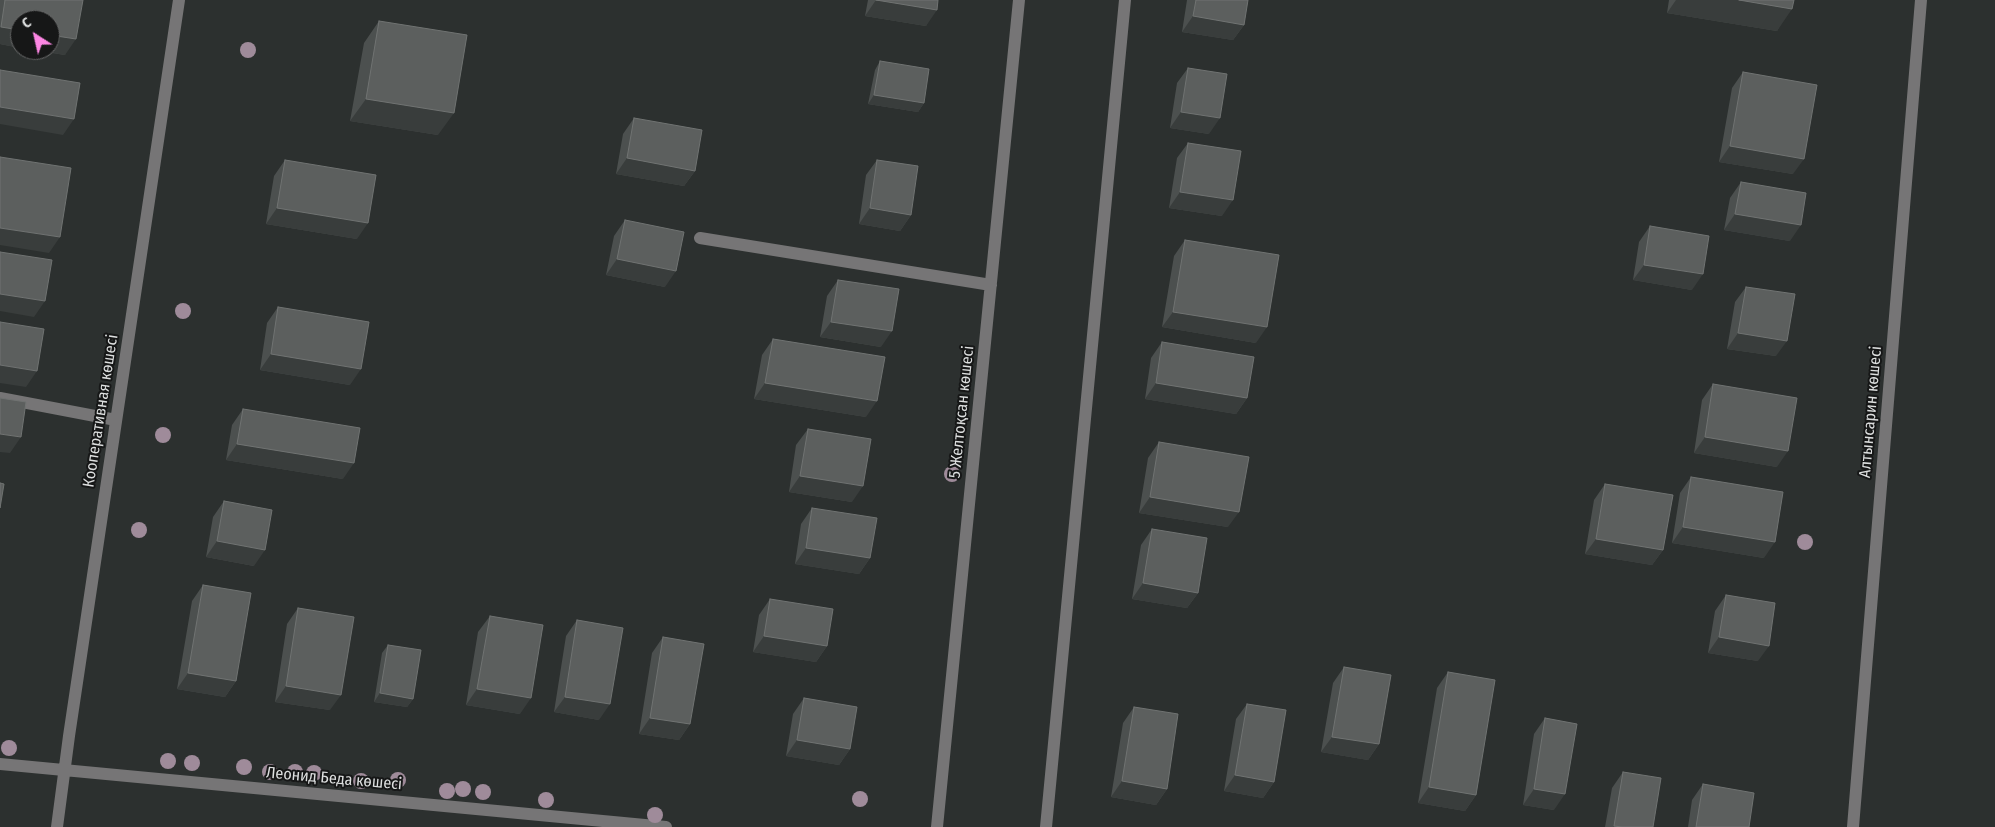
<!DOCTYPE html>
<meta charset="utf-8">
<style>
body{margin:0}
#map{position:relative;width:1995px;height:827px;overflow:hidden;background:#2c302f;font-family:"Fira Sans Condensed",sans-serif}
canvas{display:block}
.north{position:absolute;left:10px;top:10px;width:50px;height:50px;box-sizing:border-box;background:#161717;border:1px solid #666767;border-radius:50%;rotate:325deg;font-size:14px;font-weight:700;line-height:20px;text-align:center;color:#dddfdf}
.north::after{content:'';display:block;margin:auto;width:18px;height:22px;background:#fc86e3;clip-path:polygon(50% 0,100% 100%,50% 72%,0 100%)}
</style>
<div id="map">
<canvas width="1995" height="827"></canvas>
<div class="north">С</div>
</div>
<script>
const ctx = document.querySelector('canvas').getContext('2d');
ctx.lineJoin = 'round';
const toPath = rows => new Path2D(rows.map(r => 'M' + r).join(''));
function stroke(path, color, width, dash) { ctx.strokeStyle = color; ctx.lineWidth = width; ctx.lineCap = dash ? 'butt' : 'round'; ctx.setLineDash(dash || []); ctx.stroke(path); }
function fill(path, color) { ctx.fillStyle = color; ctx.fill(path, 'evenodd'); }
function write(font, color, halo, rows, align = 'center') {
  ctx.font = font + ' "Fira Sans Condensed",sans-serif'; ctx.lineWidth = 4; ctx.setLineDash([]); ctx.textBaseline = 'middle'; ctx.strokeStyle = halo; ctx.fillStyle = color; for (const [text, x, y, turn = 0] of rows) {
    ctx.save(); ctx.translate(x, y); ctx.rotate((+turn || 0) * Math.PI / 180); ctx.textAlign = isNaN(turn) ? turn : align; if (halo) ctx.strokeText(text, 0, 0); ctx.fillText(text, 0, 0); ctx.restore();
  }
}
stroke(toPath([
 [700,238,991,285],
 [0,398,116,420],
 [0,764,666,827],
 [57,827,69,736,179,0],
 [937,827,1019,0],
 [1046,827,1125,0],
 [1853,827,1921,0]
]), '#767576', 12);
ctx.fillStyle = '#9f8b9a';
for (const [x, y] of [
 [248,50],
 [183,311],
 [163,435],
 [952,474],
 [139,530],
 [1805,542],
 [9,748],
 [168,761],
 [192,763],
 [244,767],
 [270,772],
 [295,772],
 [314,773],
 [398,780],
 [361,781],
 [463,789],
 [447,791],
 [483,792],
 [860,799],
 [546,800],
 [655,815]
]) { ctx.beginPath(); ctx.arc(x, y, 8, 0, 2 * Math.PI); ctx.fill(); }
fill(toPath([
 [0,0,83,0,65,55,34,50,50,50,20,20,20,48,0,44],
 [868,0,938,0,926,26,865,16],
 [1187,0,1248,0,1244,25,1233,40,1182,32],
 [1669,0,1794,0,1777,31,1667,13],
 [379,21,438,135,350,121,364,43],
 [880,61,924,103,918,112,868,104,875,70],
 [1188,68,1209,134,1170,128,1177,83],
 [1743,72,1793,174,1719,162,1732,88],
 [634,118,695,171,684,186,616,174,623,134],
 [1188,143,1222,216,1169,208,1177,158],
 [285,160,357,239,266,224,274,176],
 [877,160,911,215,900,231,859,224,866,175],
 [1741,182,1790,241,1724,230,1730,198],
 [625,220,665,287,606,275,614,236],
 [1650,226,1692,290,1633,280,1639,242],
 [1185,240,1256,343,1162,327,1174,256],
 [838,280,881,347,820,337,827,296],
 [1746,287,1776,356,1727,349,1735,302],
 [278,307,350,385,260,370,267,323],
 [773,339,866,417,754,399,762,355],
 [1162,342,1247,398,1236,414,1145,399,1151,358],
 [1713,384,1777,467,1694,453,1702,400],
 [243,409,343,479,226,460,232,425],
 [808,429,852,502,789,492,796,445],
 [1159,442,1228,527,1139,513,1148,458],
 [1691,477,1764,558,1672,543,1680,493],
 [1605,484,1663,550,1652,565,1585,554,1594,500],
 [224,501,254,566,206,557,213,517],
 [812,508,870,558,859,574,795,564,801,524],
 [1152,529,1198,593,1187,608,1132,599,1141,545],
 [203,585,236,681,225,697,177,689,192,601],
 [1726,595,1758,661,1708,653,1715,611],
 [770,599,827,646,816,662,753,652,759,615],
 [298,608,330,710,275,702,287,624],
 [490,616,520,714,466,705,478,632],
 [577,620,599,720,554,712,566,636],
 [663,637,690,724,679,740,639,734,652,653],
 [388,645,413,699,407,707,374,702,382,653],
 [1344,667,1379,744,1368,760,1321,752,1333,683],
 [1448,672,1476,795,1465,811,1418,803,1437,688],
 [804,698,850,749,839,765,786,756,793,714],
 [1247,704,1274,782,1263,798,1224,791,1236,719],
 [1134,707,1167,789,1156,805,1111,797,1123,723],
 [1545,718,1554,810,1523,805,1534,734],
 [1623,772,1653,827,1605,827,1612,788],
 [1703,784,1749,827,1688,827,1692,800]
]), '#4c504f');
fill(toPath([
 [876,0,937,10,926,26,865,16],
 [1676,0,1739,0,1792,9,1777,31,1667,13],
 [1193,16,1244,25,1233,40,1182,32],
 [1,27,20,30,20,48,0,44,0,28],
 [50,35,76,39,65,55,34,50,50,50],
 [874,95,924,103,918,112,868,104],
 [366,99,454,113,438,135,350,121],
 [0,107,74,119,63,135,0,124],
 [1181,112,1220,118,1209,134,1170,128],
 [1730,146,1804,159,1793,174,1719,162],
 [627,158,695,171,684,186,616,174],
 [1180,192,1233,200,1222,216,1169,208],
 [277,208,368,223,357,239,266,224],
 [870,208,911,215,900,231,859,224],
 [1735,214,1801,225,1790,241,1724,230],
 [0,228,60,237,49,253,0,245],
 [617,259,676,271,665,287,606,275],
 [1644,265,1703,274,1692,290,1633,280],
 [0,294,45,301,34,317,0,311],
 [1173,312,1267,327,1256,343,1162,327],
 [831,322,892,331,881,347,820,337],
 [1738,333,1787,341,1776,356,1727,349],
 [271,354,361,369,350,385,260,370],
 [0,365,37,371,26,387,0,383],
 [765,383,877,401,866,417,754,399],
 [1156,383,1247,398,1236,414,1145,399],
 [0,434,21,437,10,453,0,452],
 [1705,437,1788,451,1777,467,1694,453],
 [237,444,354,463,343,479,226,460],
 [800,476,863,486,852,502,789,492],
 [1150,497,1239,512,1228,527,1139,513],
 [1683,527,1775,542,1764,558,1672,543],
 [1596,539,1663,550,1652,565,1585,554],
 [217,541,265,550,254,566,206,557],
 [806,548,870,558,859,574,795,564],
 [1143,583,1198,593,1187,608,1132,599],
 [764,636,827,646,816,662,753,652],
 [1719,637,1769,646,1758,661,1708,653],
 [188,673,236,681,225,697,177,689],
 [286,686,341,695,330,710,275,702],
 [477,689,531,698,520,714,466,705],
 [380,693,413,699,407,707,374,702],
 [565,697,610,704,599,720,554,712],
 [650,718,690,724,679,740,639,734],
 [1332,737,1379,744,1368,760,1321,752],
 [797,740,850,749,839,765,786,756],
 [1235,775,1274,782,1263,798,1224,791],
 [1122,781,1167,789,1156,805,1111,797],
 [1429,787,1476,795,1465,811,1418,803],
 [1534,789,1565,794,1554,810,1523,805]
]), '#393d3c');
const building = toPath([
 [5,0,83,0,76,39,50,35,50,20,20,20,20,30,1,27,5,0],
 [876,0,938,0,937,10,876,0],
 [1196,0,1248,0,1244,25,1193,16,1196,0],
 [1739,0,1794,0,1792,9,1739,0],
 [379,21,467,35,454,113,366,99,379,21],
 [880,61,929,69,924,103,874,95,880,61],
 [1188,68,1227,74,1220,118,1181,112,1188,68],
 [0,70,80,83,74,119,0,107,0,70],
 [1743,72,1817,85,1804,159,1730,146,1743,72],
 [634,118,702,130,695,171,627,158,634,118],
 [1188,143,1241,151,1233,200,1180,192,1188,143],
 [0,157,71,168,60,237,0,228,0,157],
 [285,160,376,175,368,223,277,208,285,160],
 [877,160,918,166,911,215,870,208,877,160],
 [1741,182,1806,193,1801,225,1735,214,1741,182],
 [625,220,684,232,676,271,617,259,625,220],
 [1650,226,1709,236,1703,274,1644,265,1650,226],
 [1185,240,1279,255,1267,327,1173,312,1185,240],
 [0,252,52,260,45,301,0,294,0,252],
 [838,280,899,289,892,331,831,322,838,280],
 [1746,287,1795,294,1787,341,1738,333,1746,287],
 [278,307,369,322,361,369,271,354,278,307],
 [0,322,44,329,37,371,0,365,0,322],
 [773,339,885,357,877,401,765,383,773,339],
 [1162,342,1254,357,1247,398,1156,383,1162,342],
 [1713,384,1797,398,1788,451,1705,437,1713,384],
 [0,398,26,402,21,437,0,434,0,398],
 [243,409,360,428,354,463,237,444,243,409],
 [808,429,871,439,863,486,800,476,808,429],
 [1159,442,1249,457,1239,512,1150,497,1159,442],
 [1691,477,1783,492,1775,542,1683,527,1691,477],
 [0,483,4,484,0,508,0,483],
 [1605,484,1673,495,1663,550,1596,539,1605,484],
 [224,501,272,510,265,550,217,541,224,501],
 [812,508,877,518,870,558,806,548,812,508],
 [1152,529,1207,538,1198,593,1143,583,1152,529],
 [203,585,251,593,236,681,188,673,203,585],
 [1726,595,1775,603,1769,646,1719,637,1726,595],
 [770,599,833,609,827,646,764,636,770,599],
 [298,608,354,617,341,695,286,686,298,608],
 [490,616,543,625,531,698,477,689,490,616],
 [577,620,623,628,610,704,565,697,577,620],
 [663,637,704,644,690,724,650,718,663,637],
 [388,645,421,650,413,699,380,693,388,645],
 [1344,667,1391,675,1379,744,1332,737,1344,667],
 [1448,672,1495,680,1476,795,1429,787,1448,672],
 [804,698,857,707,850,749,797,740,804,698],
 [1247,704,1286,710,1274,782,1235,775,1247,704],
 [1134,707,1178,714,1167,789,1122,781,1134,707],
 [1545,718,1577,724,1565,794,1534,789,1545,718],
 [1623,772,1661,778,1653,827,1622,827,1614,826,1623,772],
 [1703,784,1754,793,1749,827,1696,827,1703,784]
]);
fill(building, '#5c5f5e');
stroke(building, '#707372', 1);
write('16px', '#dddfdf', '#161717', [
 ["Кооперативная көшесі",101,411,-81],
 ["5 Желтоқсан көшесі",962,412,-84],
 ["Алтынсарин көшесі",1871,412,-85],
 ["Леонид Беда көшесі",334,779,5]
]);
</script>
